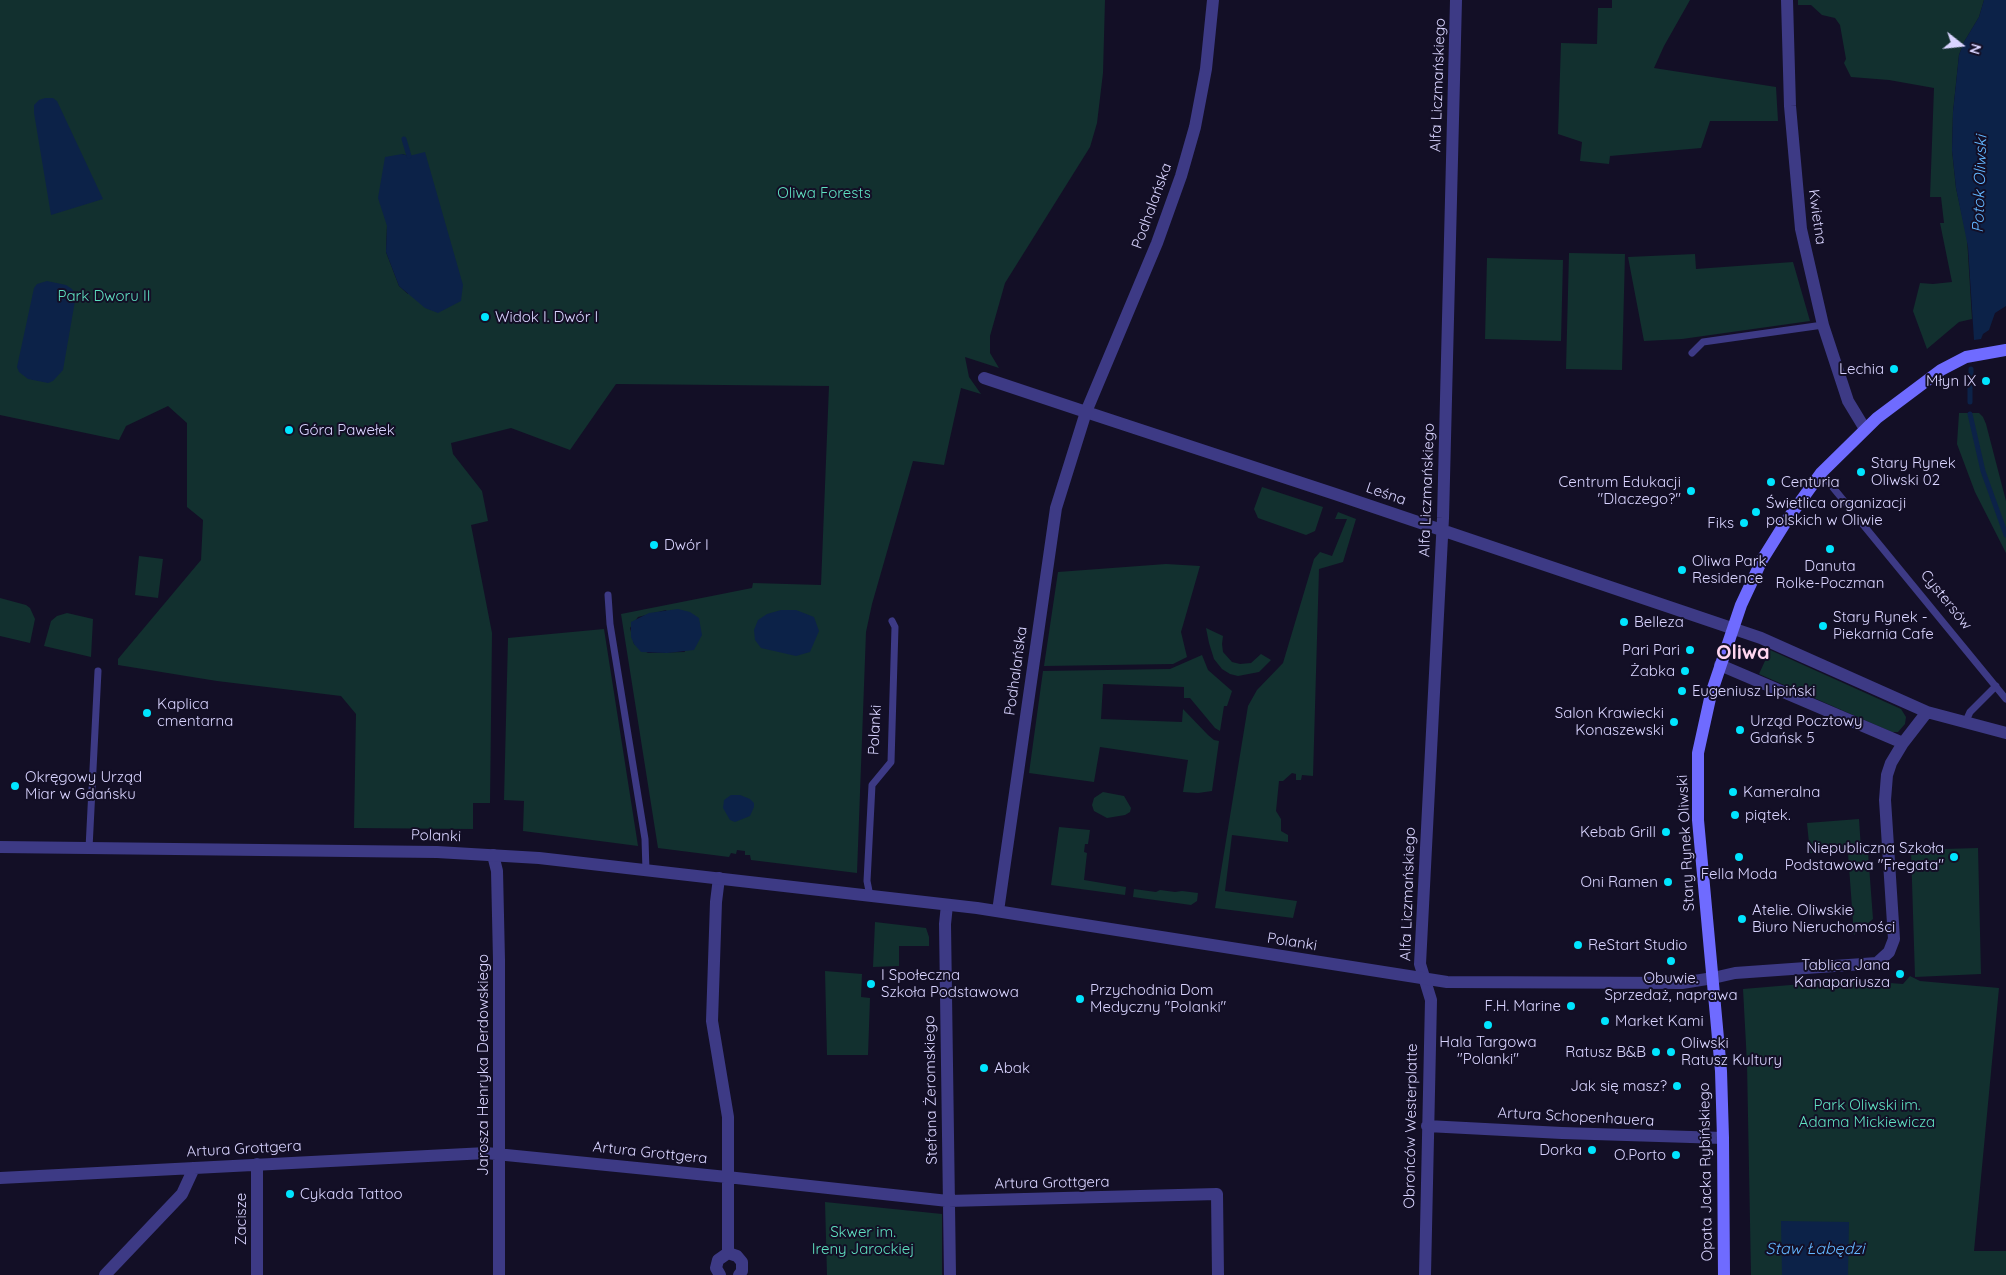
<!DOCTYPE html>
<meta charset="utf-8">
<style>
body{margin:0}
#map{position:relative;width:2006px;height:1275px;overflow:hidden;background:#130f26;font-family:Quicksand,sans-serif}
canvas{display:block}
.north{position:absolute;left:1936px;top:20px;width:50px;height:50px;-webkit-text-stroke:4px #130f26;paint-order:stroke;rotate:106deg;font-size:14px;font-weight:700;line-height:20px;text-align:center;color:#d9d4ff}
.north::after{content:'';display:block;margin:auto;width:18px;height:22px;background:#d9d4ff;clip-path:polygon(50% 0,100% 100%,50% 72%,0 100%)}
</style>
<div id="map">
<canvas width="2006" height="1275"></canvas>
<div class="north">N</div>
</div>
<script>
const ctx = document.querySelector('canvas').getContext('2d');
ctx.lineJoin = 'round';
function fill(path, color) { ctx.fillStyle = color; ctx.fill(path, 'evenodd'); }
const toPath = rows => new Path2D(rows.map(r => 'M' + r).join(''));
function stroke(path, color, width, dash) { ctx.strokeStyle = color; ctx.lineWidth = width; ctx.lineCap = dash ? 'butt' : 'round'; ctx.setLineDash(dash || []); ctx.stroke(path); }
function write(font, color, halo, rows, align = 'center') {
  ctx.font = font + ' Quicksand,sans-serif'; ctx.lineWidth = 4; ctx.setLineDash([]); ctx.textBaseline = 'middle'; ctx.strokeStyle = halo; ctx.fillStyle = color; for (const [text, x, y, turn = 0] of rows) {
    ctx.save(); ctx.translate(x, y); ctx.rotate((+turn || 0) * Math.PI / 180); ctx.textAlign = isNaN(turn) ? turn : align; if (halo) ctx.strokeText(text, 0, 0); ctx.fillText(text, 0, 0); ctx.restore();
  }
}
fill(toPath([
 [0,0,1105,0,1103,73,1097,123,1090,147,1005,283,990,336,990,353,999,368,965,357,969,377,981,394,961,388,944,465,913,461,872,604,866,632,857,873,751,860,750,855,745,855,745,851,737,850,736,854,731,853,729,857,658,848,621,614,752,588,753,583,821,585,829,386,616,384,570,450,511,428,451,443,453,454,482,491,488,521,471,525,492,633,490,803,473,803,473,829,354,828,356,714,341,696,217,681,118,665,118,659,201,560,203,520,187,507,187,423,168,406,126,426,119,440,0,415],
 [402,154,409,156,408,294,399,286,386,252,387,226],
 [666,610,685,652,648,653,634,644,630,628,638,617],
 [1612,0,1690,0,1664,46,1654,68,1776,87,1778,121,1710,121,1701,148,1610,156,1609,164,1580,161,1582,142,1558,134,1561,43,1597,44,1598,8,1612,8],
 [1798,0,1984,0,1979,17,1964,42,1959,55,1953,112,1952,150,1956,188,1967,238,1972,319,1959,322,1927,349,1913,311,1920,283,1933,284,1952,282,1940,223,1944,223,1941,197,1930,197,1934,88,1889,80,1851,77,1844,63,1846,59,1840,25,1835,18,1822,15,1811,5,1798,5],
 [1569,253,1625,254,1622,370,1566,369],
 [1695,254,1696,269,1793,262,1810,321,1682,339,1644,341,1628,257],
 [1487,258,1563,260,1561,341,1485,339],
 [1959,413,1979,413,1983,417,1986,424,2006,501,2006,553,1975,492,1957,444],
 [1262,487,1323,507,1315,531,1306,535,1258,518,1254,509],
 [1338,512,1356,519,1343,562,1319,569,1313,776,1302,775,1301,780,1296,780,1296,774,1292,773,1283,781,1279,781,1276,811,1281,819,1281,831,1288,835,1288,842,1232,835,1225,891,1297,901,1293,918,1215,908,1248,706,1257,690,1283,663,1314,559,1320,552,1332,556,1347,519,1335,519],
 [139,556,163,559,158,598,135,595],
 [1166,564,1200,566,1181,632,1187,657,1173,664,1044,666,1058,572],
 [0,598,26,605,30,608,35,619,30,643,0,636],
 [67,613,93,619,91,657,44,646,51,621,57,616],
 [1206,628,1223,636,1222,644,1223,652,1232,662,1240,664,1251,663,1261,654,1271,660,1259,672,1238,676,1230,674,1222,669,1214,659,1209,643],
 [604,629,638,846,523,831,524,801,504,800,508,638],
 [1770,650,1901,709,1906,717,1905,724,1898,732,1892,732,1759,674],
 [1202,655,1208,670,1232,691,1227,706,1224,706,1220,731,1215,728,1190,698,1184,698,1184,687,1103,684,1101,719,1182,722,1183,709,1208,735,1214,740,1219,741,1212,791,1198,793,1183,792,1188,760,1100,747,1094,782,1029,773,1043,671,1170,669],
 [1103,792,1124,796,1131,808,1130,812,1125,815,1107,818,1094,811,1092,805,1094,798],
 [1859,819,1861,849,1810,853,1807,823],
 [1059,827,1090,830,1088,844,1085,844,1084,852,1087,853,1084,880,1126,887,1125,895,1051,885],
 [1978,848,1981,974,1915,977,1911,850],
 [1868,852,1873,919,1854,935,1848,853],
 [1134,889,1156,892,1160,890,1175,892,1182,891,1198,893,1197,901,1191,905,1133,897],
 [875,922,926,928,929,937,929,946,899,946,899,966,873,967],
 [825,971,862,974,861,997,870,998,868,1055,827,1055],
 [1910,976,1920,981,1999,988,1974,1251,2006,1251,2006,1275,1751,1275,1747,1063,1743,989,1850,980,1903,984],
 [825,1202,942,1214,942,1275,827,1275]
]), '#12302f');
fill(toPath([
 [1984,0,2006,0,2006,306,1995,313,1989,330,1983,334,1981,339,1974,340,1968,247,1956,188,1952,150,1953,112,1959,55,1964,42,1979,17],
 [45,98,53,98,57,101,103,199,51,215,34,113,34,105,39,100],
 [425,152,463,285,461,301,438,313,425,308,399,286,386,252,387,226,378,198,385,157,402,154,409,156],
 [47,281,66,285,72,289,76,295,63,370,53,381,48,383,28,379,19,372,17,367,34,288,37,284],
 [678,609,690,612,699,618,702,635,694,650,667,653,641,652,634,644,631,637,631,622,649,613],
 [781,610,796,610,814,617,819,631,810,652,796,656,761,648,755,640,754,630,758,620,767,614],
 [731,795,740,795,750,799,754,803,754,807,750,816,735,822,730,820,723,808,724,800],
 [1781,1221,1849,1222,1848,1275,1782,1275]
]), '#0c2248');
stroke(toPath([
 [404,139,409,156],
 [1971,376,1971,369],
 [1970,402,1970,387],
 [1970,414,1983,471,2006,535]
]), '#0c2248', 5);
stroke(toPath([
 [1692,353,1703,342,1823,325],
 [1821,473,1849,507],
 [1860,521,2006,699],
 [608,595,610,624,645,839,646,871],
 [1965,723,1970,712,1996,686],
 [89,848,98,671],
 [870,896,867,881,872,785,891,762,895,627,892,621]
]), '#3d3a85', 7);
stroke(toPath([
 [1213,0,1206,69,1195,127,1181,176,1157,243,1086,412,1335,494,1761,638,1927,712,2006,733],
 [1787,0,1790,106,1801,229,1823,325,1848,401,1865,429],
 [984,378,1086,412,1056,508,998,911],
 [1720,665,1903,743],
 [493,855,497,871,499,960,499,1275],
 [719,878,716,902,712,1021,728,1117,728,1253],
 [947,905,945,924,950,1275],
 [1713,978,1735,973,1877,963,1889,952,1894,939,1885,800,1887,775,1891,763,1903,743,1927,712],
 [1427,1126,1562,1133,1723,1138],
 [0,1178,486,1153,727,1177,948,1201,1217,1194,1218,1275],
 [105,1275,182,1194,194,1168],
 [257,1275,257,1164],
 [720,1275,716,1268,718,1260,728,1253,737,1256,742,1262,742,1271,739,1275],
 [1425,1275,1431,1000,1420,964,1443,518,1456,0]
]), '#3d3a85', 12);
stroke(toPath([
 [0,847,437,852,539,858,977,908,1447,982,1682,983,1713,978]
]), '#3d3a85', 12);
stroke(toPath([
 [1724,1275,1723,1138,1721,1071,1698,820,1698,753,1711,694,1741,605,1762,560,1787,520,1821,473,1877,418,1941,370,1966,357,2006,350]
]), '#6f6bff', 12);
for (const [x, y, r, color] of [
 [485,317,5,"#00e5ff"],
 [1894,369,5,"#00e5ff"],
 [1986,381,5,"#00e5ff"],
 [289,430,5,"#00e5ff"],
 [1861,472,5,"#00e5ff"],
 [1771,482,5,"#00e5ff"],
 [1691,491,5,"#00e5ff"],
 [1756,512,5,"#00e5ff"],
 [1744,523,5,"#00e5ff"],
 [654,545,5,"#00e5ff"],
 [1830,549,5,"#00e5ff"],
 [1682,570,5,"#00e5ff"],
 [1624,622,5,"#00e5ff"],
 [1823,626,5,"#00e5ff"],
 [1690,650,5,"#00e5ff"],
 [1685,671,5,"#00e5ff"],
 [1682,691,5,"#00e5ff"],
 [147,713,5,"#00e5ff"],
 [1674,722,5,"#00e5ff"],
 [1740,730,5,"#00e5ff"],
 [15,786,5,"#00e5ff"],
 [1733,792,5,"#00e5ff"],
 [1735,815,5,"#00e5ff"],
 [1666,832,5,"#00e5ff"],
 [1739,857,5,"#00e5ff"],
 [1954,857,5,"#00e5ff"],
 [1668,882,5,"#00e5ff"],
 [1742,919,5,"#00e5ff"],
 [1578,945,5,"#00e5ff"],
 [1671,961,5,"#00e5ff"],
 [1900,974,5,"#00e5ff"],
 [871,984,5,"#00e5ff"],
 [1080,999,5,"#00e5ff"],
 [1571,1006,5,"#00e5ff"],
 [1605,1021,5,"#00e5ff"],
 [1488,1025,5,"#00e5ff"],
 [1656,1052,5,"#00e5ff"],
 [1671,1052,5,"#00e5ff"],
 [984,1068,5,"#00e5ff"],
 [1677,1086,5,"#00e5ff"],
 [1592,1150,5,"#00e5ff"],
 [1676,1155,5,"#00e5ff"],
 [290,1194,5,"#00e5ff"]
]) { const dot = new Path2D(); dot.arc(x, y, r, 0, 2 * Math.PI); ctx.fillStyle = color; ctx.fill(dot); stroke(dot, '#130f26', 2); }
write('15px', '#d9d4ff', '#130f26', [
 ["Alfa Liczmańskiego",1438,85,-88],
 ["Podhalańska",1152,206,-70],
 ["Kwietna",1817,217,82],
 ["Alfa Liczmańskiego",1427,490,-88],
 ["Leśna",1386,494,19],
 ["Cystersów",1946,600,51],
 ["Podhalańska",1016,671,-82],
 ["Polanki",875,730,-87],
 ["Polanki",436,836,2],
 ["Stary Rynek Oliwski",1686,843,-93],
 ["Alfa Liczmańskiego",1408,894,-88],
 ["Polanki",1292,942,9],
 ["Jarosza Henryka Derdowskiego",483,1065,-90],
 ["Stefana Żeromskiego",931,1090,-91],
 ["Artura Schopenhauera",1576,1117,3],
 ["Obrońców Westerplatte",1411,1126,-89],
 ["Artura Grottgera",244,1149,-3],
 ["Artura Grottgera",650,1153,6],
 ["Opata Jacka Rybińskiego",1706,1172,-91],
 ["Artura Grottgera",1052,1183,-1],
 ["Zacisze",241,1219,-90]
]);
write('15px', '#5fe0c0', '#130f26', [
 ["Oliwa Forests",824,193],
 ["Park Dworu II",104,296],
 ["Park Oliwski im.",1867,1105],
 ["Adama Mickiewicza",1867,1122],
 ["Skwer im.",863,1232],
 ["Ireny Jarockiej",863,1249]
]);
write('15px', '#d9d4ff', '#130f26', [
 ["Widok I. Dwór I",495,317],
 ["Lechia",1884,369,"right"],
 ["Młyn IX",1976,381,"right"],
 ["Góra Pawełek",299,430],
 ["Stary Rynek",1871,463],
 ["Oliwski 02",1871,480],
 ["Centrum Edukacji",1681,482,"right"],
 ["\"Dlaczego?\"",1681,499,"right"],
 ["Centuria",1781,482],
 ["Świetlica organizacji",1766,503],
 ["polskich w Oliwie",1766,520],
 ["Fiks",1734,523,"right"],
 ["Dwór I",664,545],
 ["Oliwa Park",1692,561],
 ["Residence",1692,578],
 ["Danuta",1830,566,"center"],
 ["Rolke-Poczman",1830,583,"center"],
 ["Stary Rynek -",1833,617],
 ["Piekarnia Cafe",1833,634],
 ["Belleza",1634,622],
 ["Pari Pari",1680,650,"right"],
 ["Żabka",1675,671,"right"],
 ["Eugeniusz Lipiński",1692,691],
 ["Kaplica",157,704],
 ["cmentarna",157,721],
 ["Salon Krawiecki",1664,713,"right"],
 ["Konaszewski",1664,730,"right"],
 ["Urząd Pocztowy",1750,721],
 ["Gdańsk 5",1750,738],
 ["Okręgowy Urząd",25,777],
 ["Miar w Gdańsku",25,794],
 ["Kameralna",1743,792],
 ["piątek.",1745,815],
 ["Kebab Grill",1656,832,"right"],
 ["Niepubliczna Szkoła",1944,848,"right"],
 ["Podstawowa \"Fregata\"",1944,865,"right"],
 ["Fella Moda",1739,874,"center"],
 ["Oni Ramen",1658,882,"right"],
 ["Atelie. Oliwskie",1752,910],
 ["Biuro Nieruchomości",1752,927],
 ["ReStart Studio",1588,945],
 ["Tablica Jana",1890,965,"right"],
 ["Kanapariusza",1890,982,"right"],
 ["I Społeczna",881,975],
 ["Szkoła Podstawowa",881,992],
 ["Obuwie.",1671,978,"center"],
 ["Sprzedaż, naprawa",1671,995,"center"],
 ["Przychodnia Dom",1090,990],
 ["Medyczny \"Polanki\"",1090,1007],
 ["F.H. Marine",1561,1006,"right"],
 ["Market Kami",1615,1021],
 ["Hala Targowa",1488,1042,"center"],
 ["\"Polanki\"",1488,1059,"center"],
 ["Oliwski",1681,1043],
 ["Ratusz Kultury",1681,1060],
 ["Ratusz B&B",1646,1052,"right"],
 ["Abak",994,1068],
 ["Jak się masz?",1667,1086,"right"],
 ["Dorka",1582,1150,"right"],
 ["O.Porto",1666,1155,"right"],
 ["Cykada Tattoo",300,1194]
], 'left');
write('italic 16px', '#62b6ff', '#130f26', [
 ["Potok Oliwski",1980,184,-88],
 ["Staw Łabędzi",1815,1249]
]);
write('bold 20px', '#ffd6f0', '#130f26', [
 ["Oliwa",1743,653]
]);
</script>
